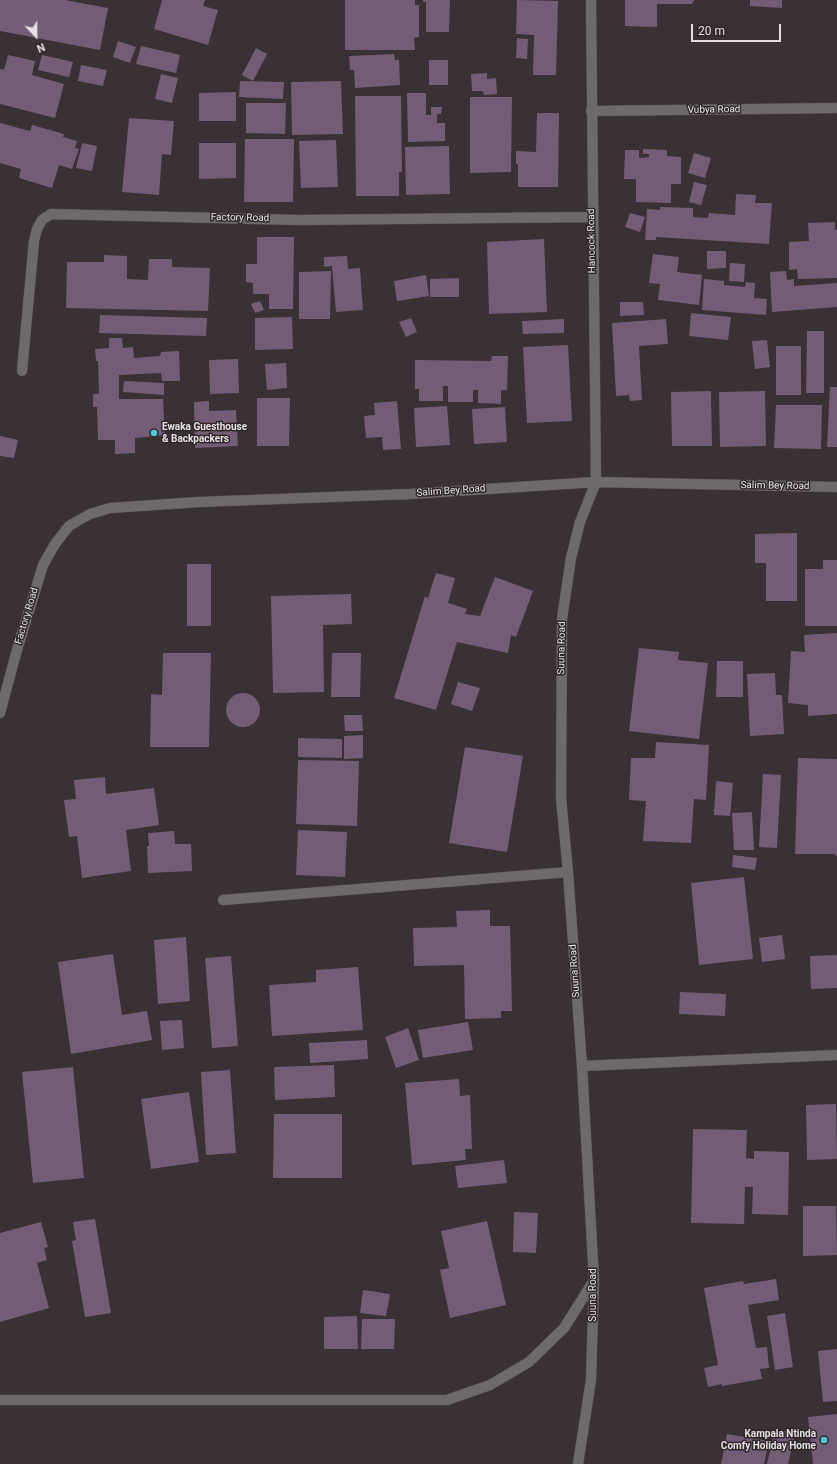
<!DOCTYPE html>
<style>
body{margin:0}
#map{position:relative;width:837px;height:1464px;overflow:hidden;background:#393134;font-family:Roboto,sans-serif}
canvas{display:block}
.north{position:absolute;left:16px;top:16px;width:40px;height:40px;-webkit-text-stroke:3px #2f272a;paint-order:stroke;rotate:158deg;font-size:11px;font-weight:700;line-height:16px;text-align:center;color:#e5e0e2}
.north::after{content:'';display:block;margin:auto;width:14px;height:18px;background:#e5e0e2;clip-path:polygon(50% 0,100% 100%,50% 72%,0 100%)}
.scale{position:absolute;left:691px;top:24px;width:90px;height:18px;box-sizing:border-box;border:2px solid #e5e0e2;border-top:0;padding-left:5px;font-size:12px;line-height:14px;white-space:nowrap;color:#e5e0e2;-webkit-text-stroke:3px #2f272a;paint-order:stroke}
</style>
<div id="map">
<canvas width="837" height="1464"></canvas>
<div class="north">N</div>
<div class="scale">20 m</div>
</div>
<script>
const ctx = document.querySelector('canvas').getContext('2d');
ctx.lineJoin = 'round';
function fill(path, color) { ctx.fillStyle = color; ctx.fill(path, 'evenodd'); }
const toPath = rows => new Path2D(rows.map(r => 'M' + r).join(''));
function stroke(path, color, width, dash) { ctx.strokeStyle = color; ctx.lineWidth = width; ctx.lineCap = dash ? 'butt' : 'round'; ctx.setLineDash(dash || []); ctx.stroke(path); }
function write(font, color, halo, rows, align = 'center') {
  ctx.font = font + ' Roboto,sans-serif'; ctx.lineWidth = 3; ctx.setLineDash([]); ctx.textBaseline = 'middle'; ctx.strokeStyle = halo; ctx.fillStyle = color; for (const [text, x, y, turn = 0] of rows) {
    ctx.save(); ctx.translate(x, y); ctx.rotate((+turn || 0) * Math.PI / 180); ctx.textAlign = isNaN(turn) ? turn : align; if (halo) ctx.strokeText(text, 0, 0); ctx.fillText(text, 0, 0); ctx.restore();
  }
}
fill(toPath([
 [0,0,65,0,108,8,100,50,0,31],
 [162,0,205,0,203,6,218,10,208,45,154,29],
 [345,0,415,0,415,5,419,5,419,37,414,38,415,50,345,50],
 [423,0,450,0,449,32,426,32,426,2,423,2],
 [517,0,558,1,556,75,533,75,534,35,516,34],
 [625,0,694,0,692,4,657,4,657,27,625,26],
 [750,0,782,0,782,8,750,6],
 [517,38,528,39,527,59,516,58],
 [118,41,136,47,130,63,113,57],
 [141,46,180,55,176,73,136,64],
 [256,48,267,54,253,81,242,75],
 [394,54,395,60,399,60,400,85,355,88,354,70,350,70,349,56],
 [8,55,35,61,32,75,64,84,55,118,0,104,0,69,4,70],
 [42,55,73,62,69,77,38,70],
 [429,60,448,60,448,85,429,85],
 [81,65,107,70,103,86,78,81],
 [487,73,487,79,496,78,497,94,484,95,483,91,472,91,471,74],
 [161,74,178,78,172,103,155,99],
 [240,81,284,82,283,99,239,97],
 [341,81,343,134,292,135,291,82],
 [236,92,236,121,199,121,199,93],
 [407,93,426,93,426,115,431,115,431,107,442,107,441,114,437,114,437,123,445,123,445,141,408,142],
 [355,96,401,96,402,172,399,172,399,196,356,196],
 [470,97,512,97,511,172,470,173],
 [246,103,286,103,285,134,246,133],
 [537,113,559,113,558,187,518,187,518,164,516,164,516,151,536,152],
 [129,118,174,121,171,155,162,154,159,195,122,192],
 [0,123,30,131,32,125,64,134,63,137,77,141,75,148,79,149,72,169,59,165,52,188,19,178,21,169,0,163],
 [245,139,294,139,293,202,244,202],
 [336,140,338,187,301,188,299,141],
 [82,143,97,146,92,171,76,168],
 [199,143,236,143,236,178,199,179],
 [449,146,450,194,406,195,405,147],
 [643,149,667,150,667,156,681,157,681,184,671,184,671,203,636,202,636,179,624,179,625,150,639,150,639,158,649,157,649,154,643,154],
 [694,153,711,158,705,178,688,173],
 [694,182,707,185,701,205,689,202],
 [736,194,756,195,755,203,772,203,769,244,656,237,656,240,645,240,647,209,660,210,660,207,693,208,693,217,708,218,709,213,735,215],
 [630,213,645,217,640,232,625,227],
 [835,222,835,230,837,230,837,278,798,279,797,269,789,270,789,242,809,241,808,223],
 [257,237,294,237,293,309,269,309,269,294,253,294,253,283,246,282,246,264,257,264],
 [544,239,547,312,489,314,487,242],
 [707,251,726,251,726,268,707,269],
 [653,254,679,257,677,272,702,275,699,305,658,300,660,284,649,283],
 [104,255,127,256,127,279,148,280,149,259,172,259,172,267,210,268,208,311,66,308,67,262,104,262],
 [347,256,348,269,360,268,363,310,336,312,332,266,324,267,324,257],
 [730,263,745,264,744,282,729,281],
 [331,271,330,319,299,319,299,272],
 [786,271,787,280,794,279,794,286,837,283,837,307,772,312,770,272],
 [426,275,429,296,397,301,394,281],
 [459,278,459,297,430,297,430,279],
 [704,279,724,281,724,285,745,287,746,282,755,283,754,298,767,299,766,315,702,310],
 [260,301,264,310,255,313,251,304],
 [620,302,643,302,644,315,620,316],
 [691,313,731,317,728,340,689,336],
 [100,315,207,318,206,336,99,333],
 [292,317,293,349,255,350,255,318],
 [411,318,417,332,406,337,399,322],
 [564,319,564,333,523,334,522,321],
 [666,319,668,344,639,346,642,400,630,401,629,395,616,396,612,323],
 [807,331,824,331,824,393,806,393],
 [109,338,122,338,123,348,133,347,134,358,160,356,161,352,179,351,180,381,162,381,161,373,119,375,119,399,163,399,165,435,135,438,135,453,115,454,115,440,98,440,97,407,93,407,93,394,99,394,98,361,96,361,95,349,109,348],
 [767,340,770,367,755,369,752,341],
 [568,345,572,421,527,423,523,347],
 [776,346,801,346,801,395,776,395],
 [492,356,508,356,507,390,501,390,501,404,478,403,478,390,473,390,473,402,448,402,448,386,443,386,443,401,419,401,419,389,415,389,415,360,491,361],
 [238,359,239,393,210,394,209,360],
 [286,363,287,388,267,390,265,364],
 [124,381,164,383,164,395,123,392],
 [830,387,837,387,837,447,827,447],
 [711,391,712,446,672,446,671,392],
 [765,391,766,446,720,447,719,392],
 [257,398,290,398,289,446,257,446],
 [209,401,209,411,236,410,238,446,195,448,194,402],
 [397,401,401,449,383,450,382,437,366,438,364,416,375,415,374,403],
 [776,405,822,405,821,449,774,448],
 [447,406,450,445,416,447,414,408],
 [505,407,507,442,474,444,472,409],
 [0,436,18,440,14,458,0,456],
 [797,533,797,601,766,601,766,563,755,563,755,534],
 [823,560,837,560,837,626,805,626,805,569,823,569],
 [187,564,211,564,211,626,187,626],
 [436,573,455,578,448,603,467,609,465,614,480,616,495,577,533,591,516,637,511,635,508,653,457,642,436,710,394,698,425,596,428,598],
 [351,594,352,624,323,625,324,692,273,693,271,596],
 [837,633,837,714,808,716,808,705,788,703,791,651,805,652,804,635],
 [639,648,679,652,678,660,708,663,699,739,629,731],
 [163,653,211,653,209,747,150,747,151,694,162,695],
 [332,653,361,653,360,697,331,697],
 [717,661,743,661,743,697,716,697],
 [775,673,776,695,782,695,784,734,750,736,747,674],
 [458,682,480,688,472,711,451,704],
 '226 710a17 17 0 1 1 34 0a17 17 0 1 1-34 0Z',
 [344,715,362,715,363,731,345,731],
 [363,735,363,758,344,759,344,736],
 [298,738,342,739,342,758,298,757],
 [656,742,709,745,706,800,694,799,691,843,643,841,646,801,629,800,631,758,655,758],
 [465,747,523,756,507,852,449,843],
 [798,758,837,759,837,856,836,856,835,854,795,854],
 [298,760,359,761,357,826,296,824],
 [763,774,781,775,777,848,759,847],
 [105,777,106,794,154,788,159,825,126,830,131,871,82,878,77,836,69,837,64,800,76,799,74,780],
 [716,781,733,783,730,816,714,815],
 [752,812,754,850,734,850,732,813],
 [298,830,347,832,345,877,296,875],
 [174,831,175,844,191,844,192,871,148,873,147,846,149,846,148,833],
 [733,855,757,858,755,870,732,867],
 [744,877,753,959,699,965,691,883],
 [490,910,490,926,510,926,512,1011,501,1011,501,1018,465,1019,464,965,414,966,413,928,457,927,456,911],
 [782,935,785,959,762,962,759,938],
 [186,937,190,1001,158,1004,154,940],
 [113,954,122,1015,147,1011,152,1040,71,1054,58,962],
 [837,955,837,988,811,989,810,956],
 [231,956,238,1046,212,1048,205,958],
 [358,967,363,1030,272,1036,269,985,316,982,316,970],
 [680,992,726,994,725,1016,679,1014],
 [182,1020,184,1048,162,1050,160,1021],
 [468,1022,473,1050,423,1058,418,1030],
 [408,1028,419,1060,396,1068,385,1037],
 [367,1040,368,1059,310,1063,309,1043],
 [334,1065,335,1097,275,1100,274,1067],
 [73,1067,84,1178,33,1183,22,1072],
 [230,1070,236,1153,206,1155,201,1072],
 [459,1079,460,1096,470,1095,472,1149,465,1149,466,1160,412,1165,405,1083],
 [189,1092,199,1162,151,1169,141,1099],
 [836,1104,837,1159,807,1160,806,1105],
 [274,1114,342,1114,342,1178,273,1178],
 [693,1129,747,1130,746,1158,754,1159,754,1151,789,1152,788,1215,752,1214,753,1187,745,1187,744,1224,691,1223],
 [504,1160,507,1183,458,1188,455,1166],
 [803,1206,836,1206,837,1255,803,1256],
 [514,1212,538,1213,536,1253,513,1252],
 [95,1219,111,1313,85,1317,72,1241,76,1240,73,1222],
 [487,1221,506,1305,450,1318,440,1270,449,1268,441,1231],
 [41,1222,48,1247,44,1248,47,1260,37,1263,49,1308,0,1322,0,1233],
 [776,1279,779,1300,748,1305,756,1348,767,1347,769,1368,760,1369,762,1379,722,1386,722,1384,708,1387,704,1368,718,1365,704,1288,743,1281,744,1284],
 [363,1290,390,1294,386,1316,360,1313],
 [785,1313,793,1367,775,1370,767,1316],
 [357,1316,358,1349,324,1349,324,1317],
 [362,1319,395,1319,394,1349,361,1349],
 [837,1349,837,1401,823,1402,818,1351],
 [837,1414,837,1464,813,1464,808,1417],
 [775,1429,795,1433,788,1464,767,1464],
 [727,1434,769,1441,764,1464,721,1464]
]), '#735d76');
const street = toPath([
 [591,111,837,108],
 [22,371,34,241,37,229,42,220,51,214,298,220,592,217],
 [0,713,17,650,43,565,55,544,69,526,90,514,110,508,199,502,410,494,596,482,837,487],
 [223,900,568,872],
 [582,1066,837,1055],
 [0,1400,447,1400,490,1385,529,1362,564,1328,593,1282],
 [578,1464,591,1380,594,1280,582,1066,568,872,561,798,562,619,571,558,580,522,596,482,591,0]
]);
stroke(street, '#554d50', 11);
stroke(street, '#6f6a6a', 10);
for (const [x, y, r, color] of [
 [154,433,4,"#52cbd9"],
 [824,1440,4,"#52cbd9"]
]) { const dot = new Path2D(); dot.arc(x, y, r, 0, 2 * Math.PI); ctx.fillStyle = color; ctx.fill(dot); stroke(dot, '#2f272a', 1.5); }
write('10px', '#e5e0e2', '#2f272a', [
 ["Vubya Road",714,110,-1],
 ["Factory Road",240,218,1],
 ["Hancock Road",592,241,-91],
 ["Salim Bey Road",775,486,1],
 ["Salim Bey Road",451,491,-4],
 ["Factory Road",27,616,-73],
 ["Suuna Road",562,648,-89],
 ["Suuna Road",575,971,-94],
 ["Suuna Road",593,1295,-90]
]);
write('bold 10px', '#e5e0e2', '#2f272a', [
 ["Ewaka Guesthouse",162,427],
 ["& Backpackers",162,439],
 ["Kampala Ntinda",816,1434,"right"],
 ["Comfy Holiday Home",816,1446,"right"]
], 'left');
</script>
